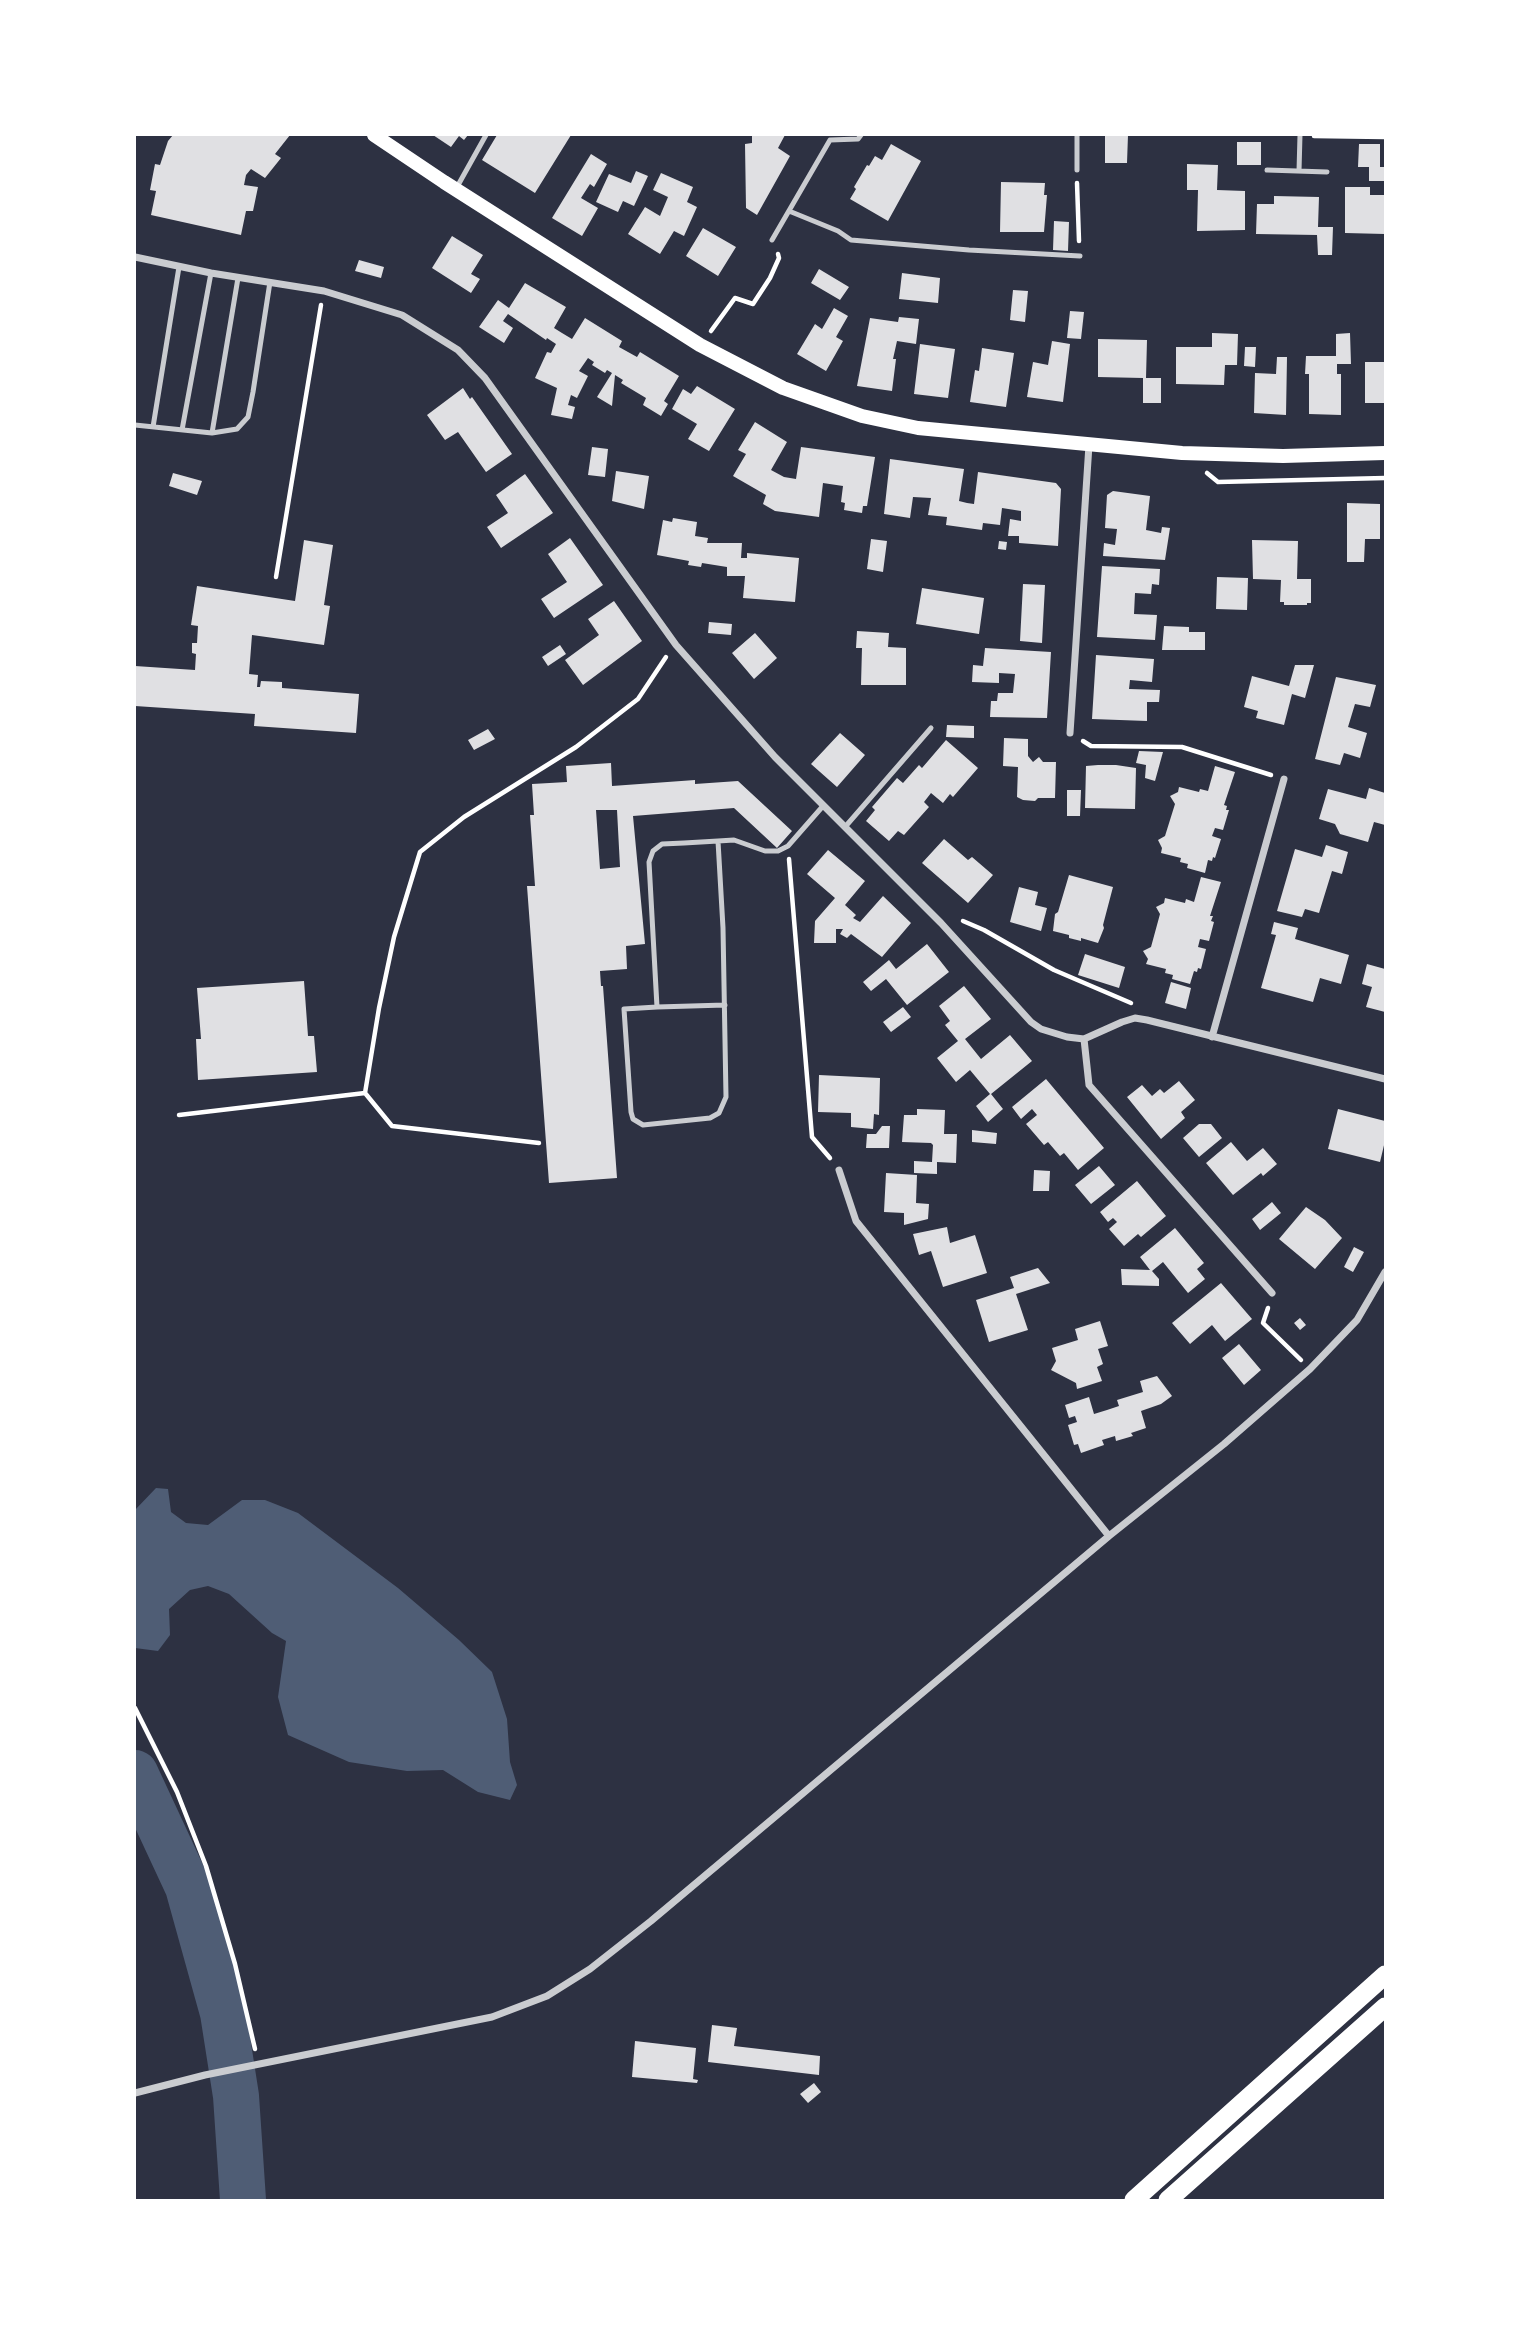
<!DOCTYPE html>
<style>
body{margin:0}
#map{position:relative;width:1520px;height:2335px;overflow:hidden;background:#2d3142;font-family:Karla,sans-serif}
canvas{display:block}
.frame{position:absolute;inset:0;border:136px solid #fff;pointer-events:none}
</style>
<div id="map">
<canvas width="1520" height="2335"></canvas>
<div class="frame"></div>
</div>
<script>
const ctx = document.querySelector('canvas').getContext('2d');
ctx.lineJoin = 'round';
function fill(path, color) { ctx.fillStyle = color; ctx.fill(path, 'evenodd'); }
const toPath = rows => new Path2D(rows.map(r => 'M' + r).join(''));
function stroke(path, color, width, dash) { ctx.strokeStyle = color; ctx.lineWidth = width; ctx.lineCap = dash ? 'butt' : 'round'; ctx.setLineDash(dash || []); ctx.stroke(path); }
fill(toPath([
 [156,1488,168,1489,171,1512,186,1523,208,1525,242,1500,265,1500,298,1513,398,1588,459,1640,492,1672,507,1719,510,1762,517,1785,510,1800,478,1792,443,1770,407,1771,349,1762,288,1735,278,1697,286,1641,272,1633,229,1594,208,1586,190,1590,169,1609,170,1635,158,1651,135,1648,135,1510]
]), '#4f5d75');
stroke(toPath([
 [135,1773,188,1887,223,2013,236,2096,243,2200]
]), '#4f5d75', 46);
fill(toPath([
 [173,135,290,135,275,154,281,158,265,178,251,169,246,175,244,185,258,187,253,211,246,211,241,235,151,215,156,191,150,190,155,164,160,165,168,141],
 [433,135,468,135,464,140,459,136,451,147],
 [497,135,571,135,535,193,482,160],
 [752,135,785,135,778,148,790,156,757,215,746,208,745,144,752,143],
 [1105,135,1128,135,1127,163,1105,163],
 [1237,142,1261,142,1261,165,1237,165],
 [891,144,921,161,888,221,850,199,856,189,854,187,867,165,869,166,875,156,882,160],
 [1359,144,1380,144,1380,167,1385,167,1385,181,1369,181,1369,167,1358,167],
 [591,154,607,164,594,187,590,184,581,198,598,208,582,236,552,218],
 [1187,164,1218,165,1217,190,1245,191,1245,230,1197,231,1198,190,1187,190],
 [636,171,648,176,634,206,623,201,618,212,596,202,609,174,631,183],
 [661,173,693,187,687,202,697,207,684,236,674,231,660,254,628,234,645,207,660,216,668,197,653,190],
 [1001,182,1045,183,1044,195,1047,195,1044,232,1000,232],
 [1345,187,1370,187,1370,195,1385,195,1385,234,1345,233],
 [1274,196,1319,197,1318,227,1333,227,1332,255,1318,255,1317,235,1256,234,1257,204,1274,204],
 [1054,221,1069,222,1068,251,1053,250],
 [703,228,736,247,718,276,686,256],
 [452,236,483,255,471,274,480,279,471,293,432,268],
 [359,260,384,267,381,278,355,271],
 [819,269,849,287,840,300,811,283],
 [902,273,940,278,938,303,899,299],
 [525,283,566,307,554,328,562,333,572,339,585,318,622,341,619,347,637,357,640,352,679,376,664,401,668,404,661,416,643,405,646,398,621,383,623,380,615,375,612,406,597,397,612,373,607,370,605,373,592,365,594,362,588,358,579,371,588,376,577,398,571,395,568,405,575,407,572,419,551,415,557,388,535,378,547,352,551,353,556,344,547,338,546,340,508,314,503,321,513,328,504,343,479,327,498,300,509,308],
 [1013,290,1028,291,1025,322,1010,320],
 [834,308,848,316,836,337,843,341,826,371,797,354,815,324,822,329],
 [1070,311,1084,312,1081,339,1067,338],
 [899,317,919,319,916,344,897,341,893,359,896,359,892,391,857,386,870,318,898,322],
 [1212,333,1238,334,1237,365,1225,365,1224,385,1176,384,1176,347,1212,347],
 [1350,333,1351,364,1337,364,1337,374,1341,374,1341,415,1309,414,1309,374,1305,374,1306,356,1336,356,1336,334],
 [1098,339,1147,340,1146,378,1161,378,1161,403,1143,403,1143,378,1098,377],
 [1052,341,1070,344,1063,402,1027,397,1033,362,1048,365],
 [920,344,955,349,948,398,914,394],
 [1245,347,1256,347,1255,367,1244,366],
 [982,348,1014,353,1006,407,970,402,975,370,979,371],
 [1277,357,1287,357,1286,415,1254,413,1255,373,1276,374],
 [1365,362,1385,362,1385,403,1365,403],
 [697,386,735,409,709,451,688,439,697,424,672,409,683,389,691,394],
 [463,388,470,399,472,397,512,454,486,472,458,432,445,440,427,415],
 [755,422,787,442,771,470,784,477,796,479,801,447,875,457,867,506,863,506,862,513,844,510,845,503,841,502,843,486,823,483,819,517,775,511,763,504,766,495,733,476,746,454,738,450],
 [592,447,608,449,605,477,588,475],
 [890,459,964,469,959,501,967,503,974,504,978,472,1056,483,1061,489,1058,546,1019,543,1019,536,1008,536,1010,519,1021,521,1021,511,1002,508,1000,525,983,523,982,530,946,525,947,517,928,515,931,498,913,497,910,518,884,514],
 [616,471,649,476,644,509,612,501],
 [173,473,202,481,197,495,169,486],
 [525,474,553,513,501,548,487,527,508,513,496,495],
 [1113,491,1150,496,1146,530,1161,533,1162,527,1170,528,1165,560,1103,556,1104,543,1115,545,1117,529,1105,528,1107,495],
 [1347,503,1380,504,1380,539,1365,539,1364,562,1347,562],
 [673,518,697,522,695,536,708,538,707,543,742,543,741,558,747,558,747,553,799,558,795,602,743,598,745,576,727,576,727,567,702,563,701,567,688,565,689,561,657,555,663,520,672,522],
 [570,538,603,585,554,618,541,599,567,582,548,554],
 [871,539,887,541,883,572,867,569],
 [304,540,333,545,324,605,330,606,324,645,252,635,249,674,258,675,257,687,260,687,261,681,282,682,282,688,359,694,356,733,254,726,255,714,135,706,135,666,195,670,196,654,192,653,192,643,197,643,198,626,191,625,197,586,295,601],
 [1252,540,1298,541,1297,579,1311,579,1311,603,1307,603,1307,605,1284,605,1284,602,1280,602,1281,580,1253,579],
 [999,541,1007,542,1006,550,998,549],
 [1102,566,1160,569,1159,585,1152,584,1151,594,1135,593,1134,614,1157,615,1155,640,1097,637],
 [1217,577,1248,578,1247,610,1216,609],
 [1023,584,1045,585,1042,643,1020,641],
 [922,588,984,598,979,634,916,624],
 [614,601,642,641,583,685,565,660,599,635,588,619],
 [709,622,732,624,731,635,708,633],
 [1164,626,1189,627,1189,632,1205,632,1205,650,1162,650],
 [857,631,889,633,888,647,906,648,906,685,861,685,862,648,856,648],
 [755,633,777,658,754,679,732,653],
 [560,645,566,654,548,666,542,657],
 [985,648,1051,652,1047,718,990,717,991,701,997,701,998,693,1013,693,1015,674,999,673,999,683,972,682,973,665,983,666],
 [1096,655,1154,659,1152,682,1130,680,1129,689,1160,690,1159,702,1147,702,1147,721,1092,719],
 [1295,665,1314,665,1305,698,1292,694,1284,725,1256,718,1258,711,1244,707,1252,676,1289,686],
 [1336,677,1376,685,1370,707,1355,704,1348,727,1367,733,1360,758,1344,753,1340,765,1315,759],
 [947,725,974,726,974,738,946,737],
 [488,729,495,739,474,750,468,740],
 [840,733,865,755,837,787,811,764],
 [1004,738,1028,739,1028,756,1033,762,1039,757,1043,762,1056,762,1055,798,1038,798,1035,801,1023,800,1017,797,1018,767,1003,766],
 [946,740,978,768,953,797,950,794,943,803,931,793,924,802,929,807,904,835,898,831,889,841,866,821,875,810,872,807,897,778,903,783,919,765,922,768],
 [1139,751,1163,752,1155,781,1145,778,1146,765,1136,763],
 [611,763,612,786,695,780,695,784,738,781,792,831,777,848,734,808,633,816,645,944,626,946,627,969,600,971,601,986,603,986,617,1178,549,1183,527,886,535,886,530,815,534,815,532,784,567,782,566,766],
 [596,810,617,810,620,867,600,869],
 [1098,765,1116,765,1136,768,1135,809,1085,808,1086,766],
 [1215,766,1235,772,1224,805,1227,806,1226,810,1229,810,1223,830,1215,828,1212,836,1221,839,1215,858,1213,857,1212,861,1208,860,1205,873,1187,868,1188,864,1180,862,1181,858,1161,853,1162,848,1158,840,1165,836,1175,804,1170,796,1178,792,1179,787,1199,792,1200,789,1208,791],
 [1369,788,1385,793,1385,825,1374,822,1368,842,1340,834,1335,824,1319,819,1328,789,1366,799],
 [1067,790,1081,790,1080,816,1067,816],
 [944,839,968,860,972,857,993,875,968,903,922,863],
 [1326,845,1348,852,1342,874,1332,871,1319,913,1305,909,1302,917,1277,911,1295,849,1322,857],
 [828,850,865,881,845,905,856,915,853,918,860,922,883,896,911,923,882,957,851,934,847,938,840,934,843,929,836,929,836,943,814,943,815,921,835,898,807,874],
 [1069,875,1113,887,1103,925,1104,928,1098,943,1081,938,1081,941,1069,938,1069,935,1053,931,1055,914,1058,912],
 [1201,877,1221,882,1210,916,1213,916,1211,921,1214,922,1209,941,1200,939,1198,947,1206,949,1201,969,1198,968,1197,972,1194,971,1190,984,1172,979,1173,975,1165,973,1166,969,1146,964,1148,959,1143,951,1151,947,1160,914,1156,907,1164,903,1165,898,1185,903,1186,899,1194,902],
 [1019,887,1038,892,1035,905,1047,908,1041,931,1010,922],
 [1274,922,1298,928,1295,939,1349,955,1341,984,1320,978,1313,1002,1261,988,1276,935,1271,934],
 [927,944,949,972,907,1005,886,979,871,991,863,982,889,960,896,969],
 [1085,954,1125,967,1119,988,1078,975],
 [1367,964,1385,969,1385,1012,1366,1007,1372,987,1362,984],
 [304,981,308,1036,314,1036,317,1072,198,1080,196,1039,201,1039,197,988],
 [1171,982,1191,988,1186,1009,1165,1003],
 [964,986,991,1019,965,1039,981,1059,1010,1035,1032,1061,991,1094,1003,1109,988,1122,976,1106,990,1094,970,1070,956,1082,937,1058,958,1041,945,1025,950,1021,939,1006],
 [903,1007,911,1017,891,1032,883,1022],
 [819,1075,880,1078,879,1115,874,1114,873,1129,851,1127,851,1113,818,1112],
 [1046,1079,1104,1148,1078,1170,1064,1153,1060,1156,1048,1142,1044,1145,1026,1124,1037,1115,1032,1109,1021,1119,1012,1107],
 [1179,1081,1195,1100,1181,1112,1185,1118,1161,1139,1127,1097,1142,1085,1152,1096,1160,1089,1164,1093],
 [917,1109,945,1110,944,1134,957,1134,956,1163,937,1162,937,1174,914,1173,914,1161,932,1162,933,1145,931,1143,902,1142,904,1115,917,1115],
 [1338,1109,1385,1121,1385,1141,1380,1162,1328,1149],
 [1199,1124,1211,1124,1222,1138,1199,1157,1183,1138],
 [882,1126,890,1126,889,1148,866,1148,867,1134,876,1134],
 [972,1130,997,1133,996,1144,972,1142],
 [1231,1142,1247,1161,1263,1148,1277,1164,1263,1176,1261,1173,1233,1195,1206,1163],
 [1099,1166,1115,1185,1091,1204,1075,1185],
 [1034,1170,1050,1171,1049,1191,1033,1191],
 [886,1173,917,1175,916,1203,929,1204,928,1219,904,1225,904,1213,884,1212],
 [1137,1181,1166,1216,1141,1237,1138,1234,1124,1246,1109,1229,1117,1222,1113,1218,1108,1222,1100,1212],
 [1272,1202,1281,1213,1260,1230,1252,1219],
 [1306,1207,1325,1220,1342,1238,1315,1269,1279,1239],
 [947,1227,950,1243,975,1235,987,1273,943,1287,931,1251,919,1255,913,1234],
 [1175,1228,1204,1263,1197,1269,1205,1279,1188,1293,1163,1262,1152,1271,1159,1279,1159,1286,1122,1285,1121,1269,1150,1270,1140,1257],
 [1354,1247,1364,1252,1353,1272,1344,1267],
 [1038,1268,1050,1283,1016,1294,1028,1330,989,1342,976,1300,1014,1288,1010,1277],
 [1221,1283,1252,1319,1225,1341,1212,1325,1190,1344,1172,1323],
 [1300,1318,1306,1325,1300,1330,1294,1323],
 [1100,1321,1108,1346,1098,1349,1103,1364,1097,1367,1102,1381,1077,1389,1076,1383,1051,1370,1056,1361,1052,1348,1078,1340,1075,1329],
 [1239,1344,1261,1370,1244,1385,1222,1358],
 [1157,1376,1172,1396,1161,1404,1141,1411,1146,1428,1131,1433,1133,1436,1116,1441,1115,1436,1102,1440,1104,1445,1081,1453,1078,1444,1074,1445,1068,1425,1077,1422,1075,1416,1069,1418,1065,1405,1089,1397,1094,1414,1107,1410,1119,1406,1117,1400,1143,1392,1140,1381],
 [712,2025,737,2028,734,2046,820,2056,819,2075,708,2062],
 [635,2041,696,2048,693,2079,698,2080,697,2083,632,2077],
 [814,2083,821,2092,808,2103,800,2094]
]), '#e0e0e3');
stroke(toPath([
 [1314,136,1385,137],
 [1077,183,1079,241],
 [711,331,735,298,753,304,770,278,779,258,778,254],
 [1207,473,1218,482,1385,478],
 [276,577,321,305],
 [1083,741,1091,746,1182,747,1271,775],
 [789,859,812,1137,830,1158],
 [963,921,984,930,1054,970,1131,1003],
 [179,1115,365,1093],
 [539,1143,392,1126,365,1093,379,1008,394,937,420,852,464,817,576,747,638,699,666,657],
 [1268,1308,1263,1323,1301,1360],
 [135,1708,177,1792,206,1866,235,1964,255,2049]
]), '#fff', 4.5);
stroke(toPath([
 [1077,170,1077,135],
 [1267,170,1327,172],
 [1299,171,1300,135],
 [457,187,486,135],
 [789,211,838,231,851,240,969,250,1080,256],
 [772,240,830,140,858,139,861,135],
 [135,425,212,433,237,429,248,417,253,392,270,282],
 [153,427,179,267],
 [182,430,211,273],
 [212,433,238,278],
 [845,827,931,728],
 [718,841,723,928,726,1097,719,1113,710,1118,643,1125,633,1119,631,1112,624,1009,657,1007,649,862,653,851,662,844,684,843,718,841,734,840,765,851,778,851,788,846,823,806],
 [657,1007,725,1005]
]), '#caccd0', 5);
stroke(toPath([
 [135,257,211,273,324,291,402,315,458,350,485,378,676,645,775,757,941,923,1031,1022,1041,1029,1067,1037,1084,1039,1122,1022,1135,1018,1147,1020,1385,1079],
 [1070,733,1089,445],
 [1212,1037,1284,779],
 [1084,1039,1089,1085,1272,1293],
 [839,1170,856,1221,1109,1536],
 [135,2093,205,2075,492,2017,547,1996,590,1969,651,1921,1109,1536,1224,1444,1310,1369,1357,1320,1385,1272]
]), '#caccd0', 7);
stroke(toPath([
 [374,135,444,182,700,345,783,388,862,416,918,428,1182,453,1283,456,1385,453]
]), '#fff', 14);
stroke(toPath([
 [1134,2200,1385,1975],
 [1168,2200,1385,2007]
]), '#fff', 19);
</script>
